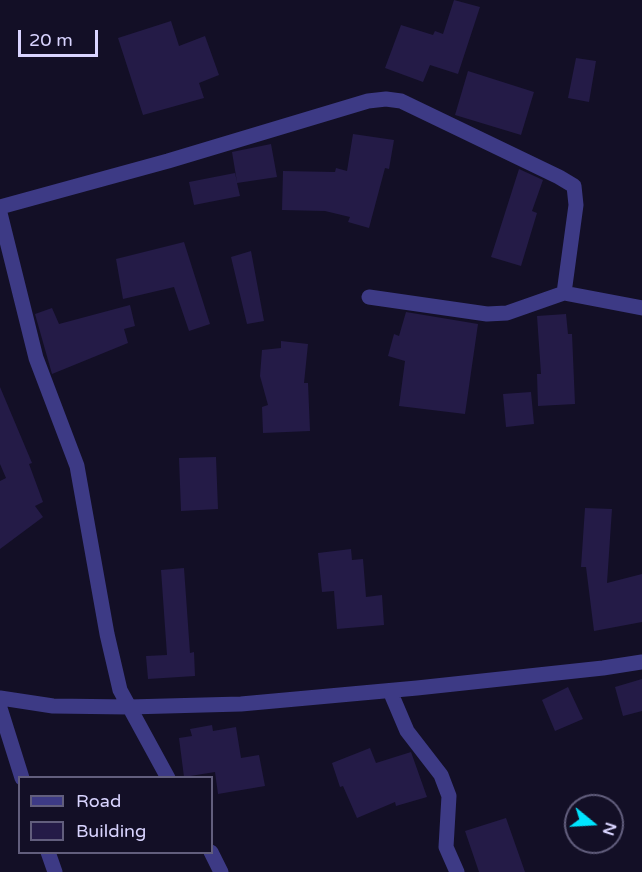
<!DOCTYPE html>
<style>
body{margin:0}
#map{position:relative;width:642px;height:872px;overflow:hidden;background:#130f26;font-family:"Varela Round",sans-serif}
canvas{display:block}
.legend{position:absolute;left:18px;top:776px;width:195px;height:78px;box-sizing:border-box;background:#130f26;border:2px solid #625e7d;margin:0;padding:8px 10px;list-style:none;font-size:18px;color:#d9d4ff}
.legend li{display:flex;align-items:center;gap:12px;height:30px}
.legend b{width:30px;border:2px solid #625e7d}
.north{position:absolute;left:564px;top:794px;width:60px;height:60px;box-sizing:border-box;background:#130f26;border:2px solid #625e7d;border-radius:50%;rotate:108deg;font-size:16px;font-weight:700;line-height:24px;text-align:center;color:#d9d4ff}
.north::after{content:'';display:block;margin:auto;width:21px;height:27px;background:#00e5ff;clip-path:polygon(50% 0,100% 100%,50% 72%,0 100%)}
.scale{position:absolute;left:18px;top:30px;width:80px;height:27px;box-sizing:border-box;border:3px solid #d9d4ff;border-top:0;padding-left:8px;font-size:18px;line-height:21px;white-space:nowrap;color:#d9d4ff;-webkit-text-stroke:4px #130f26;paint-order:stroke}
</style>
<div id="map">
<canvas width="642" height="872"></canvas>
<ul class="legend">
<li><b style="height:8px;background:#3d3a85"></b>Road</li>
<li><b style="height:16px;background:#241b47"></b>Building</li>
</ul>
<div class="north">N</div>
<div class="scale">20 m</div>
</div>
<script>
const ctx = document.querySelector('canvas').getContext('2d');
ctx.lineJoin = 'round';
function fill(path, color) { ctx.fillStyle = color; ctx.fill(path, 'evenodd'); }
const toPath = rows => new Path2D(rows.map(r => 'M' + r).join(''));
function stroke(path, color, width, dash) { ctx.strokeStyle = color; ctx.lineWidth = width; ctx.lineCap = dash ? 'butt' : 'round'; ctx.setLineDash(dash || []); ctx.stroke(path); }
fill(toPath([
 [454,0,480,7,458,74,430,65,423,82,385,68,401,25,433,35,435,31,443,34],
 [171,21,179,46,205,36,219,75,199,83,204,98,143,115,118,38],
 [576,58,596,61,589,102,568,98],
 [468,71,534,92,521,135,455,115],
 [353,134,394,140,389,169,385,168,369,228,348,222,350,217,325,211,282,210,283,171,335,172,336,168,347,171],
 [271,144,277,177,237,183,240,196,194,205,189,182,235,173,237,182,232,152],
 [519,169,543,180,532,211,537,213,521,266,491,257],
 [184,242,210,324,189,331,174,287,123,299,116,259],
 [251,251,264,321,247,324,231,257],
 [130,305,135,326,124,329,128,343,52,374,35,314,52,308,59,324],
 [406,312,478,324,465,414,399,406,405,361,388,356,394,334,399,336],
 [566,314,568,334,572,334,575,404,538,406,537,374,541,374,537,316],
 [281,341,308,344,304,383,308,383,310,431,263,433,262,407,268,405,260,376,262,350,281,348],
 [0,387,32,463,29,464,43,502,35,506,43,517,0,549,0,481,6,478,0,464],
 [531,392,534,424,506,427,503,394],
 [216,457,218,509,181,511,179,458],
 [585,508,612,509,607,583,642,574,642,622,594,631,586,567,581,567],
 [351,549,352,560,363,559,366,597,382,595,384,625,337,629,334,591,322,592,318,553],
 [184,568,190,653,194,652,195,676,148,679,146,656,167,655,161,570],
 [642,679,642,711,623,716,615,687],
 [568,687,583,719,555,731,542,700],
 [212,725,213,731,236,727,241,758,259,755,265,786,218,794,215,772,184,777,179,738,192,736,190,729],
 [370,748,376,763,411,752,427,797,396,806,395,802,357,818,343,786,340,787,332,763],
 [506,818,525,872,479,872,465,831]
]), '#241b47');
stroke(toPath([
 [0,207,168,161,368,101,386,99,401,101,559,177,574,186,576,205,564,293],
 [0,213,36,358,77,466,107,634,120,690,168,778],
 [369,297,487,314,507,313,564,293,642,308],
 [390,691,407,731,441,775,449,796,446,847,457,872],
 [0,698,53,706,129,707,241,704,417,688,603,668,642,662],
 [0,708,22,778],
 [48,852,55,872],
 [211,852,221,872]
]), '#3d3a85', 15);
</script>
